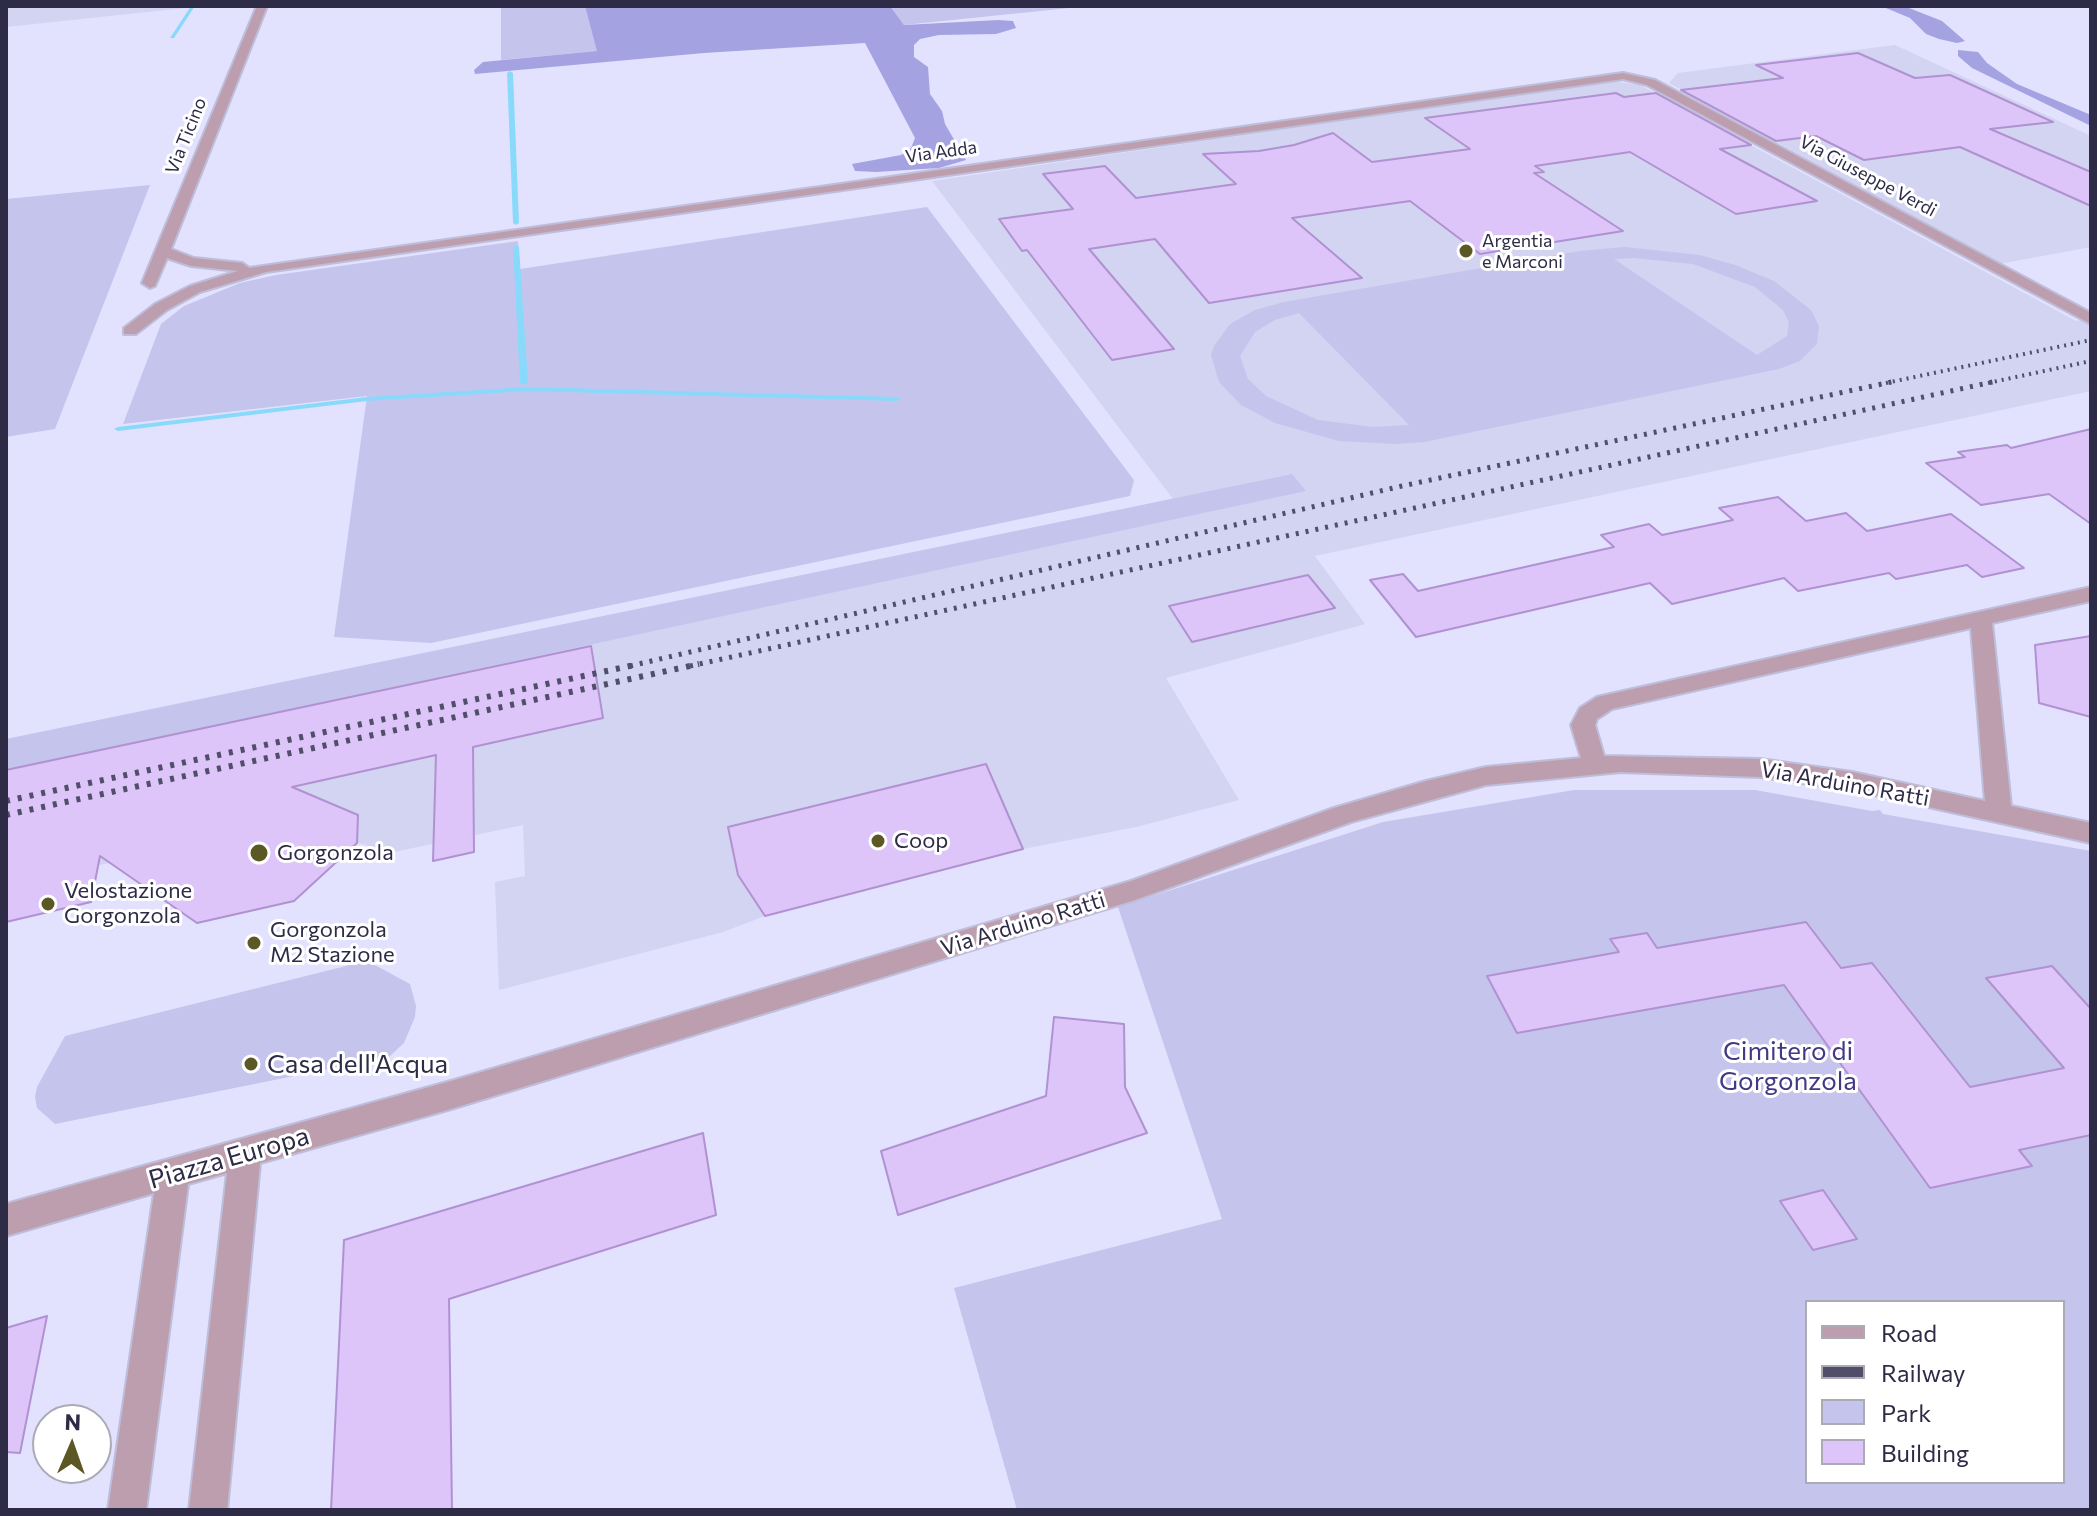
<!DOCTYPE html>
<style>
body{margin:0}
#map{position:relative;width:2097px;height:1516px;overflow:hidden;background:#e2e2ff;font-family:Commissioner,sans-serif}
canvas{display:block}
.frame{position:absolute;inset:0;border:8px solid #2d2b46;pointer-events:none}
.legend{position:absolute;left:1805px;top:1300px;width:260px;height:184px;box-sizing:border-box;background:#fff;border:2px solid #abaab5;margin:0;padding:10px 14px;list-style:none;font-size:24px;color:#2d2b46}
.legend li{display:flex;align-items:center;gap:16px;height:40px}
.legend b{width:40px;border:2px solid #abaab5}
.north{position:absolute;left:32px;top:1404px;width:80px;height:80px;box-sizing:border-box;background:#fff;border:2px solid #abaab5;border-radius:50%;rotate:2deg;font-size:22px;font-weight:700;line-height:32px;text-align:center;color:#2d2b46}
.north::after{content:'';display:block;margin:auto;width:28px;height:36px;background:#5c5825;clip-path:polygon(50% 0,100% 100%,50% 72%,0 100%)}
</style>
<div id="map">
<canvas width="2097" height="1516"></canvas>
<div class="frame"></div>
<ul class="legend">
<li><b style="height:10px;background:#bd9eae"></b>Road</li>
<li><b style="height:10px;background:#504e69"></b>Railway</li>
<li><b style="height:22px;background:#c5c4ed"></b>Park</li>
<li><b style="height:22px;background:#ddc5fa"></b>Building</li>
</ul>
<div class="north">N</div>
</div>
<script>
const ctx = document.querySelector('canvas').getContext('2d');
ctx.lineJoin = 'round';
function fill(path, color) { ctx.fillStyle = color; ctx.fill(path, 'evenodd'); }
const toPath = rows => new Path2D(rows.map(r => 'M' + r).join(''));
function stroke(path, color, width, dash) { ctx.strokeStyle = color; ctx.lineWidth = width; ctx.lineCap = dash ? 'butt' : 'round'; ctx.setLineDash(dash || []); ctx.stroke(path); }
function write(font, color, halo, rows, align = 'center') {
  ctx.font = font + ' Commissioner,sans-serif'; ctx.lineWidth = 6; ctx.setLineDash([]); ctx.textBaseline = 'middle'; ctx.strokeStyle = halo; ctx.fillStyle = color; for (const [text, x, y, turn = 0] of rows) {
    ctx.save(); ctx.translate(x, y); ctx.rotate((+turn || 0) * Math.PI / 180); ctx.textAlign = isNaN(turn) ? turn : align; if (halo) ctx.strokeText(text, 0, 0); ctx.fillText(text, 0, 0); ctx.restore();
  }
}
fill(toPath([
 [6,6,204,6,6,27],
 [1895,45,2091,136,2091,247,1999,264,1669,83,1678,73],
 [1611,81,1640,85,2076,321,2091,318,2091,391,1315,556,1365,624,1166,678,1239,800,1136,827,1023,849,765,916,723,932,499,990,495,882,525,876,523,825,365,858,367,845,357,843,294,901,197,923,144,887,148,866,165,851,6,885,6,770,1292,474,1173,499,932,181]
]), '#d3d3f2');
fill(toPath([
 [501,6,585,6,598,51,501,60],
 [890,6,1089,6,904,25],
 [150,185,55,429,6,437,6,199],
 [927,207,1134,480,1130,496,431,643,334,637,367,396,123,424,161,324,184,306,240,283,276,275,518,241,520,269],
 [1625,247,1700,255,1735,265,1774,281,1811,310,1819,326,1817,344,1800,361,1779,369,1424,442,1396,444,1339,441,1275,423,1241,405,1219,382,1211,355,1214,346,1230,324,1255,310,1284,302,1580,251],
 [1634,258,1693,264,1755,287,1783,310,1789,322,1787,336,1757,355,1614,259],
 [1299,313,1409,425,1373,427,1318,420,1266,396,1248,379,1240,356,1255,332,1275,320],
 [1292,474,1306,491,6,770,6,739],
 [1574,790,1755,790,1872,811,1880,810,1883,814,2091,851,2091,1510,1017,1510,954,1288,1222,1219,1118,907,1383,822],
 [1807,1302,2063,1302,2063,1482,1807,1482],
 [354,964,373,964,410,984,416,1006,415,1017,404,1043,389,1057,55,1124,37,1108,35,1097,37,1087,65,1036]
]), '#c5c4ed');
fill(toPath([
 [585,6,890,6,904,25,998,20,1013,21,1016,28,996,34,939,35,920,39,914,45,914,57,928,67,930,94,942,111,945,124,966,160,939,168,876,172,855,171,852,164,901,155,911,148,915,138,865,43,704,53,475,74,474,70,483,62,597,51],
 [1881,6,1904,6,1942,21,1965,41,1957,43,1939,39,1926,34,1910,18],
 [1958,50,1978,52,1987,63,2017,84,2091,115,2091,126,1972,68,1958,56]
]), '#a5a2e2');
fill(toPath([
 [191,6,195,6,174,38,170,38,191,6],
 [510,71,513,73,519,223,516,225,513,223,507,73,510,71],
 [516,245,519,247,528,383,524,385,520,383,513,247,516,245],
 [528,387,897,397,901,399,897,401,528,391,367,401,118,431,114,429,118,427,367,397,528,387]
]), '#89dafa');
const building = toPath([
 [1858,53,1915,78,1950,75,2053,122,1990,129,2091,172,2091,206,1960,147,1864,160,1816,136,1776,141,1681,90,1783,78,1756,65,1858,53],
 [1616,93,1624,97,1656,93,1751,145,1720,149,1817,201,1736,214,1630,152,1535,166,1544,172,1534,173,1623,231,1480,254,1410,201,1292,218,1362,278,1209,303,1155,239,1089,249,1174,349,1112,360,1027,250,1022,251,999,219,1073,209,1043,174,1105,166,1136,198,1236,184,1203,154,1259,151,1294,145,1333,133,1372,162,1470,149,1425,118,1616,93],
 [2091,429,2091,524,2049,494,1981,505,1926,463,1965,457,1958,452,2007,445,2011,448,2091,429],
 [1778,497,1806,521,1846,513,1867,531,1951,514,2024,568,1982,577,1967,565,1896,579,1889,573,1798,591,1784,578,1672,604,1650,583,1416,637,1370,580,1403,574,1418,591,1614,547,1601,535,1649,524,1662,535,1733,520,1719,508,1778,497],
 [1308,575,1335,608,1192,642,1169,606,1308,575],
 [2091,636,2091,717,2039,703,2035,645,2091,636],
 [591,646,603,718,473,747,474,852,433,861,436,755,292,787,358,815,357,843,294,901,197,923,100,856,91,902,6,922,6,770,591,646],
 [986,764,1023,849,765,916,738,875,728,827,986,764],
 [1806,922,1841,968,1872,963,1970,1087,2064,1068,1986,978,2052,966,2091,1009,2091,1135,2019,1150,2032,1166,1930,1188,1784,985,1517,1033,1487,976,1619,952,1610,939,1647,933,1657,948,1806,922],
 [1054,1017,1124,1024,1125,1087,1147,1133,898,1215,881,1151,1046,1096,1054,1017],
 [703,1133,716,1215,449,1299,452,1510,331,1510,344,1240,703,1133],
 [1823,1190,1857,1239,1813,1250,1780,1201,1823,1190],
 [47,1316,20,1453,6,1452,6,1328,47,1316]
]);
fill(building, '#ddc5fa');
stroke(building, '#b092d1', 2);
const minor = toPath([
 [257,6,267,6,171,249,194,258,242,263,249,268,1623,73,1655,80,2091,313,2091,324,1647,85,1623,79,266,272,200,292,167,310,136,334,124,334,124,328,155,304,190,286,238,271,191,266,167,258,155,286,150,288,142,283,257,6],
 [2091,587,2091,601,1992,623,2011,806,2091,823,2091,843,1852,790,1760,777,1621,772,1486,785,1351,822,1135,900,451,1109,260,1163,227,1510,189,1510,227,1173,188,1184,146,1510,108,1510,154,1193,6,1236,6,1204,451,1081,1131,881,1334,808,1426,781,1486,767,1581,758,1571,725,1580,708,1597,697,2091,587],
 [1971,628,1985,801,1852,772,1760,759,1604,756,1595,725,1597,719,1612,709,1971,628]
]);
stroke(minor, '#bebdda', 4);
fill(minor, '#bd9eae');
stroke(toPath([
 [1886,383,2091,340],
 [1988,383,2091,361]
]), '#504e69', 4, [2, 5]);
stroke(toPath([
 [630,666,1402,486,1896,381],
 [690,666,1997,381]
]), '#504e69', 5, [3, 7]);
stroke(toPath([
 [6,801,639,664],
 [6,815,699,664]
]), '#504e69', 6, [4, 8]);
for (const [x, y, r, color] of [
 [1466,251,8,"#5c5825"],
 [878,841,8,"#5c5825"],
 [259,853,10,"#5c5825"],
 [48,904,8,"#5c5825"],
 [254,943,8,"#5c5825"],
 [251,1064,8,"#5c5825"]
]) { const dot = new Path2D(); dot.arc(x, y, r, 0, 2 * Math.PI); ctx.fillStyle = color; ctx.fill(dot); stroke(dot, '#fff', 3); }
write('18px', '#2d2b46', '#fff', [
 ["Via Ticino",186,136,-68],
 ["Via Adda",941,152,-8],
 ["Via Giuseppe Verdi",1868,176,28]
]);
write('18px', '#2d2b46', '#fff', [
 ["Argentia",1482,241],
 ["e Marconi",1482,262]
], 'left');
write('22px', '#2d2b46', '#fff', [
 ["Via Arduino Ratti",1845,784,10],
 ["Via Arduino Ratti",1023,924,-17]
]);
write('22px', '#2d2b46', '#fff', [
 ["Coop",894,841],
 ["Gorgonzola",277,853],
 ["Velostazione",64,891],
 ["Gorgonzola",64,916],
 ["Gorgonzola",270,930],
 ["M2 Stazione",270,955]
], 'left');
write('26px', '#423883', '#fff', [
 ["Cimitero di",1788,1051],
 ["Gorgonzola",1788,1081]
]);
write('26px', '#2d2b46', '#fff', [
 ["Casa dell'Acqua",267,1064]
], 'left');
write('26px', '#2d2b46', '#fff', [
 ["Piazza Europa",229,1158,-16]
]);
</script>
